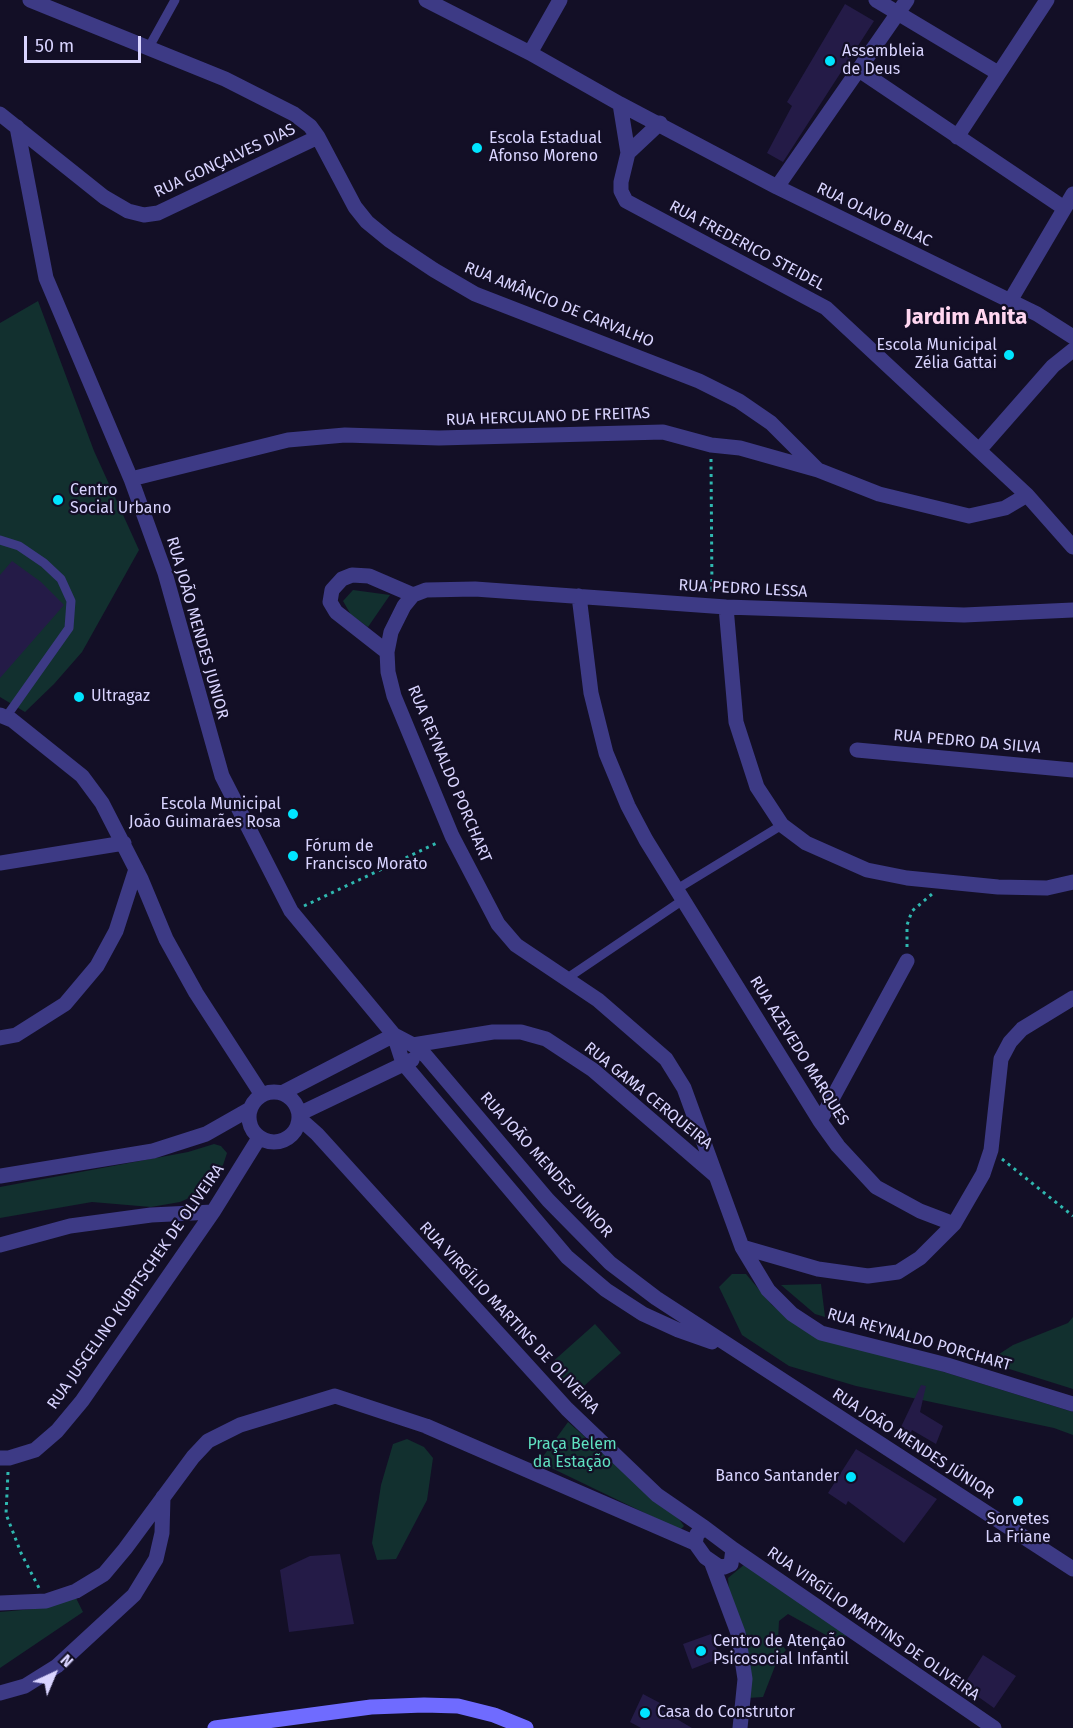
<!DOCTYPE html>
<meta charset="utf-8">
<style>
body{margin:0}
#map{position:relative;width:1073px;height:1728px;overflow:hidden;background:#130f26;font-family:"Fira Sans",sans-serif}
canvas{display:block}
.north{position:absolute;left:24px;top:1644px;width:60px;height:60px;-webkit-text-stroke:4px #130f26;paint-order:stroke;rotate:44deg;font-size:16px;font-weight:700;line-height:24px;text-align:center;color:#d9d4ff}
.north::after{content:'';display:block;margin:auto;width:21px;height:27px;background:#d9d4ff;clip-path:polygon(50% 0,100% 100%,50% 72%,0 100%)}
.scale{position:absolute;left:24px;top:36px;width:117px;height:27px;box-sizing:border-box;border:3px solid #d9d4ff;border-top:0;padding-left:8px;font-size:18px;line-height:21px;white-space:nowrap;color:#d9d4ff;-webkit-text-stroke:4px #130f26;paint-order:stroke}
</style>
<div id="map">
<canvas width="1073" height="1728"></canvas>
<div class="north">N</div>
<div class="scale">50 m</div>
</div>
<script>
const ctx = document.querySelector('canvas').getContext('2d');
ctx.lineJoin = 'round';
function fill(path, color) { ctx.fillStyle = color; ctx.fill(path, 'evenodd'); }
const toPath = rows => new Path2D(rows.map(r => 'M' + r).join(''));
function stroke(path, color, width, dash) { ctx.strokeStyle = color; ctx.lineWidth = width; ctx.lineCap = dash ? 'butt' : 'round'; ctx.setLineDash(dash || []); ctx.stroke(path); }
function write(font, color, halo, rows, align = 'center') {
  ctx.font = font + ' "Fira Sans",sans-serif'; ctx.lineWidth = 4.5; ctx.setLineDash([]); ctx.textBaseline = 'middle'; ctx.strokeStyle = halo; ctx.fillStyle = color; for (const [text, x, y, turn = 0] of rows) {
    ctx.save(); ctx.translate(x, y); ctx.rotate((+turn || 0) * Math.PI / 180); ctx.textAlign = isNaN(turn) ? turn : align; if (halo) ctx.strokeText(text, 0, 0); ctx.fillText(text, 0, 0); ctx.restore();
  }
}
fill(toPath([
 [38,301,94,451,139,550,82,652,54,684,25,712,0,697,0,323],
 [353,590,390,595,368,627,351,615,343,601],
 [214,1144,221,1146,227,1153,223,1165,198,1194,180,1202,151,1207,92,1202,0,1218,0,1187,188,1152],
 [732,1274,746,1274,772,1305,799,1327,1073,1412,1073,1435,1054,1428,856,1386,789,1366,742,1335,719,1287],
 [821,1284,825,1317,815,1314,781,1285],
 [1073,1317,1073,1389,987,1362,1013,1345,1068,1323],
 [595,1324,621,1353,575,1394,549,1365],
 [568,1422,679,1519,684,1526,680,1530,539,1462],
 [407,1439,424,1447,433,1458,427,1500,396,1559,377,1560,372,1543,381,1485,393,1444],
 [745,1564,847,1633,842,1644,788,1614,779,1621,778,1640,786,1650,777,1661,763,1697,748,1698,729,1592,728,1578],
 [76,1598,83,1612,0,1668,0,1612,33,1609]
]), '#12302f');
fill(toPath([
 [845,4,874,21,783,162,767,153,792,106,787,102],
 [12,561,41,582,64,605,0,678,0,575],
 [921,1385,926,1386,920,1412,943,1426,936,1444,912,1430,910,1434,901,1427],
 [856,1449,937,1499,904,1543,848,1501,846,1505,828,1493],
 [340,1554,354,1624,289,1632,280,1570,310,1556],
 [711,1634,720,1658,692,1669,683,1644],
 [983,1655,1016,1676,994,1708,963,1686],
 [643,1694,660,1703,658,1708,692,1728,641,1728,630,1722]
]), '#241b47');
stroke(toPath([
 [711,459,712,593],
 [304,906,439,842],
 [907,947,907,925,912,911,932,894],
 [1002,1159,1073,1216],
 [8,1472,6,1514,21,1553,39,1588]
]), '#2fb8b0', 3, [3, 4.5]);
stroke(toPath([
 [149,47,175,0],
 [0,540,19,546,44,563,61,579,71,601,69,628,6,717],
 [677,889,782,825],
 [566,979,683,900]
]), '#3d3a85', 9);
stroke(toPath([
 [30,0,225,79,294,114,310,126,318,137,355,207,367,222,389,240,434,270,475,294,699,381,739,401,771,423,818,470],
 [426,0,530,53,620,104,777,187,1037,314,1073,337],
 [876,0,998,73],
 [530,53,560,0],
 [859,70,1064,208],
 [620,104,628,153,621,182,621,191,626,201,826,308,1027,495,1073,547],
 [0,114,104,197,128,211,144,215,158,213,318,137],
 [17,127,46,278,131,479,165,573,222,776,291,911,394,1035,413,1045,426,1056,548,1200,610,1263,656,1298,1073,1569],
 [957,137,1047,0],
 [628,153,660,123],
 [777,187,907,0],
 [1010,301,1073,194],
 [980,449,1053,366,1073,350],
 [131,479,288,440,345,435,439,438,663,432,711,445,740,448,818,470,879,494,969,516,1005,508,1027,495],
 [579,596,591,693,606,753,628,806,646,840,820,1121,838,1146,876,1187,920,1211,954,1224],
 [726,607,736,722,757,787,782,825,806,843,867,870,907,878,998,887,1047,888,1073,882],
 [1073,610,964,615,726,607,475,589,426,590,413,595,404,606,391,632,387,652,388,672,394,696,452,836,498,924,516,945,598,1000,666,1059,684,1088,742,1247,768,1290,792,1314,821,1333,947,1365,1073,1404],
 [387,652,336,612,330,602,332,590,342,579,352,575,369,576,413,595],
 [0,715,12,720,82,776,102,803,141,879,166,939,196,993,262,1095],
 [857,750,1073,770],
 [0,863,124,843],
 [394,1035,403,1063,567,1257,606,1290,643,1314,678,1330,712,1342],
 [0,1038,16,1035,65,1004,97,966,116,931,136,869],
 [413,1045,493,1032,521,1032,546,1039,593,1070,716,1176],
 '249 1117a25 25 0 1 1 50 0a25 25 0 1 1-50 0Z',
 [282,1093,394,1035],
 [299,1114,412,1060],
 [299,1118,317,1134,567,1409,657,1495,705,1528],
 [820,1121,907,961],
 [0,1176,153,1151,206,1134,250,1109],
 [0,1245,70,1226,151,1215,213,1212],
 [742,1247,818,1269,868,1276,898,1272,920,1258,954,1224,983,1174,991,1150,1001,1059,1010,1042,1022,1029,1073,998],
 [0,1458,9,1458,35,1450,57,1431,82,1401,213,1212,259,1138],
 [705,1528,733,1549,731,1564,724,1567,718,1566,705,1557,695,1543,697,1534,705,1528],
 [733,1549,994,1728],
 [711,1561,738,1633,745,1679,740,1728],
 [0,1603,46,1601,76,1591,104,1574,125,1549,193,1457,208,1441,240,1425,335,1396,426,1426,695,1543],
 [0,1693,25,1686,57,1666,134,1595,156,1559,162,1533,163,1497]
]), '#3d3a85', 15);
stroke(toPath([
 [215,1728,371,1707,424,1705,458,1706,494,1715,526,1728]
]), '#6f6bff', 15);
for (const [x, y, r, color] of [
 [830,61,6,"#00e5ff"],
 [477,148,6,"#00e5ff"],
 [1009,355,6,"#00e5ff"],
 [58,500,6,"#00e5ff"],
 [79,697,6,"#00e5ff"],
 [293,814,6,"#00e5ff"],
 [293,856,6,"#00e5ff"],
 [851,1477,6,"#00e5ff"],
 [1018,1501,6,"#00e5ff"],
 [701,1651,6,"#00e5ff"],
 [645,1713,6,"#00e5ff"]
]) { const dot = new Path2D(); dot.arc(x, y, r, 0, 2 * Math.PI); ctx.fillStyle = color; ctx.fill(dot); stroke(dot, '#130f26', 2); }
write('16px', '#d9d4ff', '#130f26', [
 ["Assembleia",842,52],
 ["de Deus",842,70],
 ["Escola Estadual",489,139],
 ["Afonso Moreno",489,157],
 ["Escola Municipal",997,346,"right"],
 ["Zélia Gattai",997,364,"right"],
 ["Centro",70,491],
 ["Social Urbano",70,509],
 ["Ultragaz",91,697],
 ["Escola Municipal",281,805,"right"],
 ["João Guimarães Rosa",281,823,"right"],
 ["Fórum de",305,847],
 ["Francisco Morato",305,865],
 ["Banco Santander",839,1477,"right"],
 ["Sorvetes",1018,1520,"center"],
 ["La Friane",1018,1538,"center"],
 ["Centro de Atenção",713,1642],
 ["Psicosocial Infantil",713,1660],
 ["Casa do Construtor",657,1713]
], 'left');
write('16px', '#d9d4ff', '#130f26', [
 ["RUA GONÇALVES DIAS",225,161,-25],
 ["RUA OLAVO BILAC",874,215,26],
 ["RUA FREDERICO STEIDEL",747,246,28],
 ["RUA AMÂNCIO DE CARVALHO",559,305,22],
 ["RUA HERCULANO DE FREITAS",548,417,-2],
 ["RUA PEDRO LESSA",743,589,3],
 ["RUA JOÃO MENDES JUNIOR",197,628,74],
 ["RUA PEDRO DA SILVA",967,742,5],
 ["RUA REYNALDO PORCHART",449,774,67],
 ["RUA AZEVEDO MARQUES",799,1051,58],
 ["RUA GAMA CERQUEIRA",648,1096,39],
 ["RUA JOÃO MENDES JUNIOR",546,1165,48],
 ["RUA JUSCELINO KUBITSCHEK DE OLIVEIRA",136,1287,-55],
 ["RUA VIRGÍLIO MARTINS DE OLIVEIRA",509,1318,47],
 ["RUA REYNALDO PORCHART",919,1340,16],
 ["RUA JOÃO MENDES JÚNIOR",913,1444,33],
 ["RUA VIRGÍLIO MARTINS DE OLIVEIRA",873,1624,35]
]);
write('16px', '#5fe0c0', '#130f26', [
 ["Praça Belem",572,1445],
 ["da Estação",572,1463]
]);
write('bold 22px', '#ffd6f0', '#130f26', [
 ["Jardim Anita",966,318]
]);
</script>
